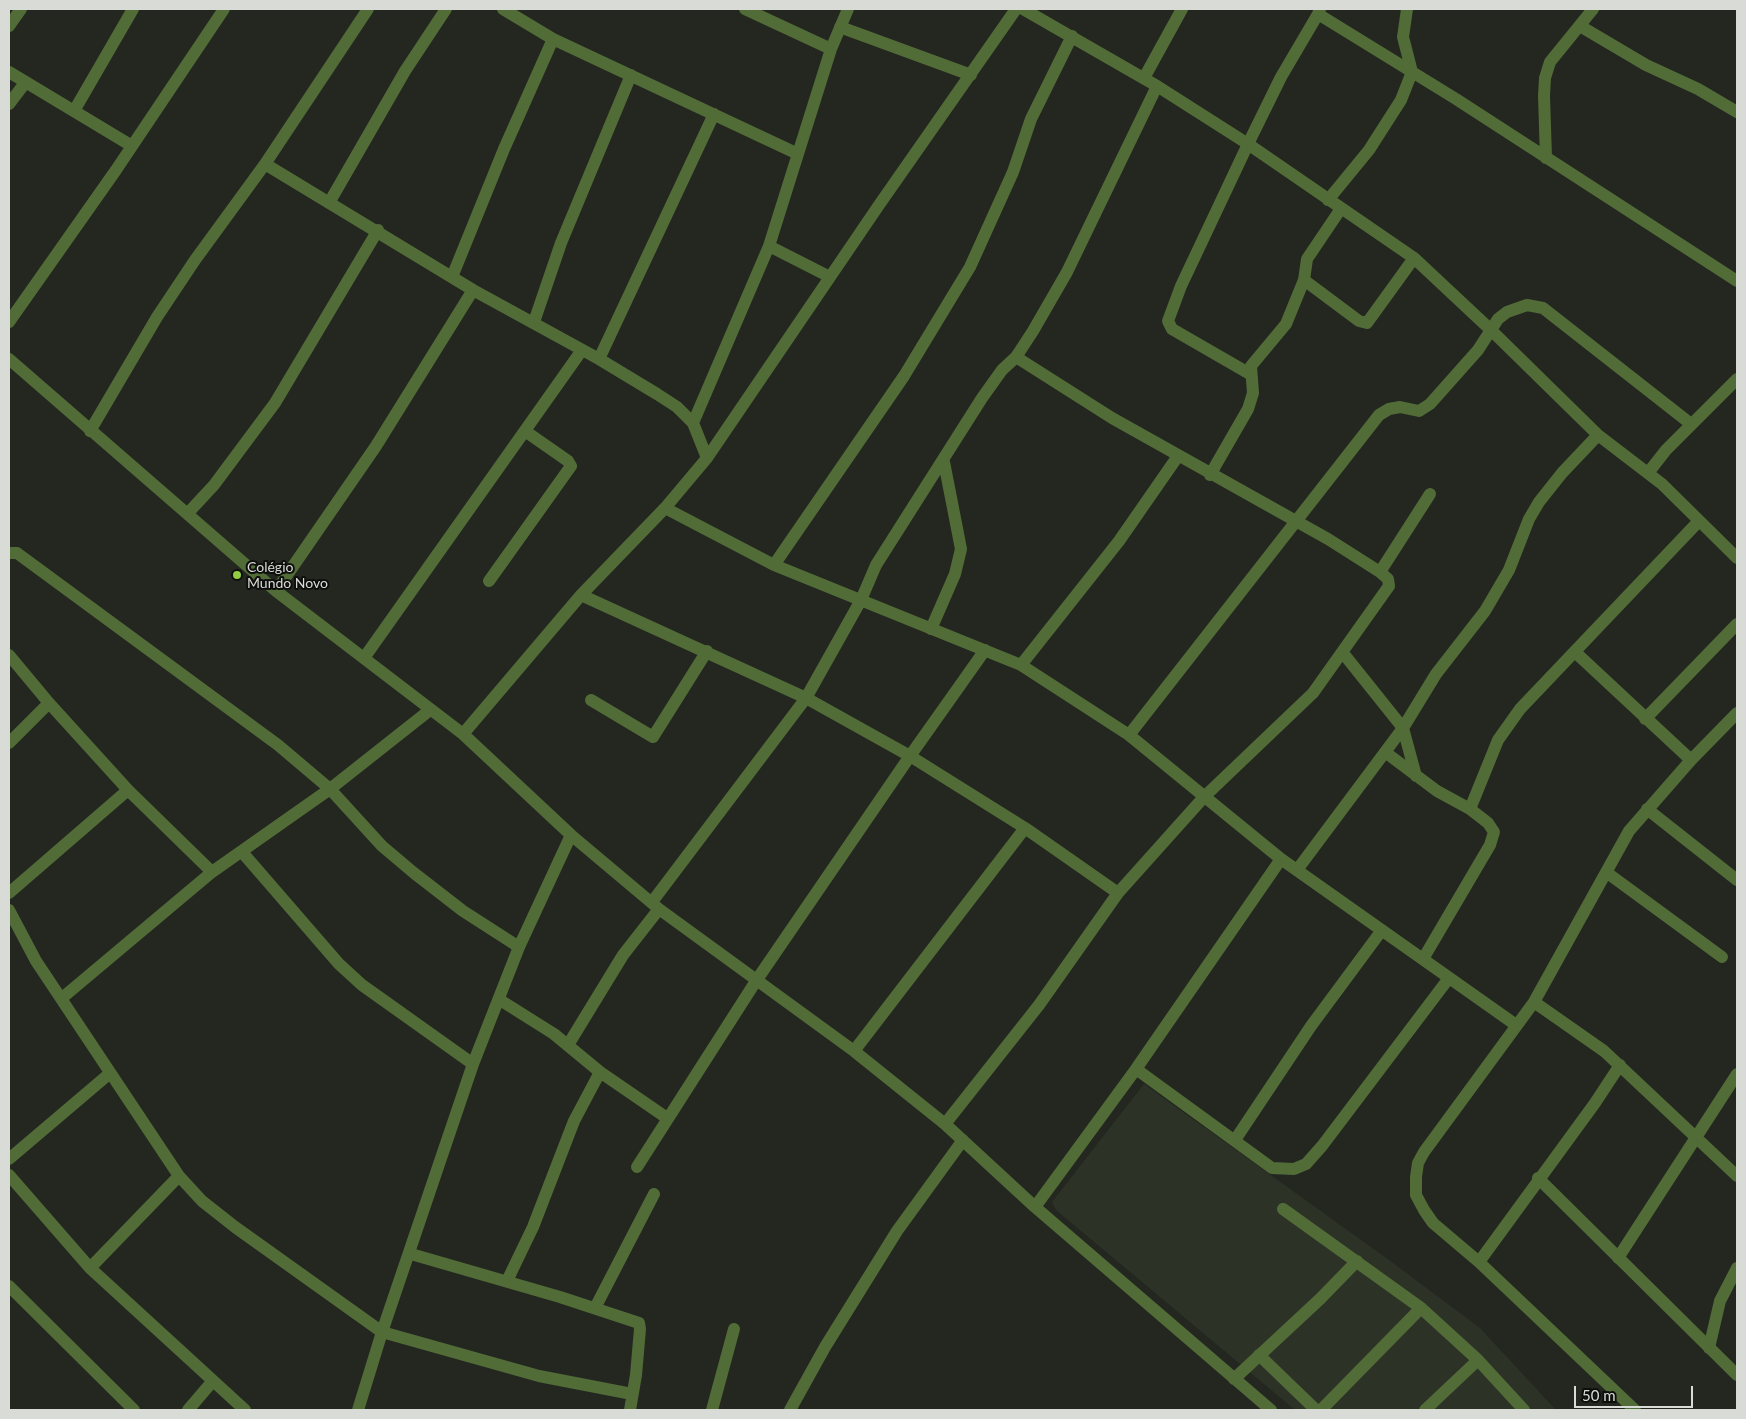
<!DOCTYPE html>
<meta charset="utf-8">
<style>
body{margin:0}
#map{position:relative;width:1746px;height:1419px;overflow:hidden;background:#232720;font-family:Lato,sans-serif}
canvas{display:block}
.frame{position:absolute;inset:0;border:10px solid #d9dbd7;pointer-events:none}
.scale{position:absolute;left:1574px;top:1386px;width:119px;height:22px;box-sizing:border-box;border:2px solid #d9dbd7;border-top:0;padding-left:6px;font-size:15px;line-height:18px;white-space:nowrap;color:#d9dbd7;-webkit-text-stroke:4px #0e0f0c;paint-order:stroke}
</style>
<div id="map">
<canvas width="1746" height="1419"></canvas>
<div class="frame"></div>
<div class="scale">50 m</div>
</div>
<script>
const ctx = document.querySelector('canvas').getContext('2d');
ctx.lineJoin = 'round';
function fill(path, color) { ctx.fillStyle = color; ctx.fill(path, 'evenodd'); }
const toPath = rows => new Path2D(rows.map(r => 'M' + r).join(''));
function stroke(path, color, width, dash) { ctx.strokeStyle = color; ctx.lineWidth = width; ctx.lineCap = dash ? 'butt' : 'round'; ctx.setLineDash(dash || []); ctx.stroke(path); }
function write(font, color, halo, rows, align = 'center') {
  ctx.font = font + ' Lato,sans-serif'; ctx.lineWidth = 4; ctx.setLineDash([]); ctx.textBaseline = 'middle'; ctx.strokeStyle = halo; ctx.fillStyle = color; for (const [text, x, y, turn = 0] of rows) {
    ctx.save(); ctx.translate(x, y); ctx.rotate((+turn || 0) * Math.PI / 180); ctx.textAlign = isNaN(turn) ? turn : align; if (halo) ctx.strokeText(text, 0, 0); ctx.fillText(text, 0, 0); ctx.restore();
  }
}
fill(toPath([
 [1144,1084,1389,1260,1480,1328,1556,1410,1295,1410,1056,1210,1052,1202]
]), '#2d3227');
stroke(toPath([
 [503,9,553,39,798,154],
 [745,9,831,49],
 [1023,9,1157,86,1248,144,1414,258,1492,331,1598,435,1662,484,1737,558],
 [1320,9,1318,14,1456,99,1737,281],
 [9,26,21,9],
 [1580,26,1646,65,1698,89,1737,112],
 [840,27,971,75],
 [9,72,132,146],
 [1144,78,1182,9],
 [9,104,25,83],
 [74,111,133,9],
 [1546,158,1544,96,1545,78,1550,62,1593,9],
 [265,164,473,290,599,359,657,394,677,407,693,423,707,458],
 [1328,200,1369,150,1401,100,1412,72,1403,37,1407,9],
 [329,203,405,71,446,9],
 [769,246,830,277],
 [452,277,504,149,553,39],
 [1304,280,1359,321,1367,323,1414,258],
 [9,322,116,170,224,9],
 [534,322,561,243,631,75],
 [1016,357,1112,418,1328,539,1380,572,1430,494],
 [9,359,276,591,463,734,571,835,659,909,854,1051,945,1124,1035,1207,1271,1410],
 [599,359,714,114],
 [1250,374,1172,329,1168,321,1181,286,1248,144,1281,77,1318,14],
 [693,423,769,246,831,49,848,9],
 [90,431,157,317,195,260,265,164,368,9],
 [1648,473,1666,450,1737,379],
 [1210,475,1248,409,1253,393,1251,366,1286,324,1304,280,1307,259,1340,210],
 [665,508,774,565,1021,665,1129,735,1281,859,1516,1025],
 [188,513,214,485,275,403,378,230],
 [9,553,17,553,278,745,330,789,382,846,414,873,463,911,519,947],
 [774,565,904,376,970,267,1013,172,1031,119,1072,36],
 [489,581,571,466,568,461,525,431],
 [276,591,376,446,473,290],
 [581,595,806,698,910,756,1025,828,1118,893],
 [931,629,955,574,961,549,944,462],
 [1575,652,1691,760],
 [1343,653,1403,728,1416,776],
 [9,655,49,703,128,790,212,872],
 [364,658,582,350],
 [1021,665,1119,541,1178,456],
 [591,700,653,737,707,651],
 [1645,719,1737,624],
 [463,734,581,595,665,508,707,458,879,205,1016,9],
 [1129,735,1379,415,1389,409,1400,407,1419,411,1430,404,1478,350,1498,319,1507,312,1527,305,1543,308,1691,424],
 [9,743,49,703],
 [1385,752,1437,791,1470,809],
 [1647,809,1737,880],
 [242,852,339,964,362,985,473,1064],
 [1297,870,1403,728,1436,674,1485,611,1509,570,1529,519,1539,502,1562,473,1598,435],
 [1606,872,1722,957],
 [9,893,128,790],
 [652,902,806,698,861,600,876,565,982,398,1002,370,1016,357,1033,331,1067,272,1157,86],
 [9,910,36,961,179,1176,202,1201,235,1227,382,1332,539,1376,632,1394],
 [1423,959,1490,845,1494,832,1488,823,1470,809,1498,740,1520,709,1699,521],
 [62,998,212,872,330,789,430,710],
 [500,1000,554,1034,600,1072,574,1121,533,1227,507,1281],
 [1534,1002,1604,1051,1737,1176],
 [568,1045,623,955,659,909],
 [854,1051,1025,828],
 [1136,1069,1272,1168,1294,1169,1306,1164,1322,1146,1449,978],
 [600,1072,667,1118],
 [945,1124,1039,1005,1118,893,1204,797,1313,693,1389,586,1388,579,1380,572],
 [1235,1140,1311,1026,1382,930],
 [9,1159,109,1074],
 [637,1167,756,981,910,756,985,650],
 [9,1175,90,1268,245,1410],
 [1538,1178,1737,1375],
 [1035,1207,1136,1069,1281,859],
 [1283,1209,1421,1308,1478,1360,1524,1410],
 [411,1254,560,1297,639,1323,640,1329,636,1375,630,1410],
 [1618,1258,1737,1074],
 [1479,1262,1595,1103,1620,1065],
 [90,1268,179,1176],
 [9,1286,134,1410],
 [595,1308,654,1194],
 [1709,1348,1720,1301,1737,1268],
 [1259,1355,1316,1410],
 [1234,1379,1320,1299,1357,1261],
 [188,1410,212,1382],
 [358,1410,382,1332,473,1064,519,947,571,835],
 [712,1410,734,1329],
 [790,1410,825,1347,897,1231,963,1140],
 [1321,1410,1421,1308],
 [1425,1410,1478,1360],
 [1635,1410,1479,1262,1433,1223,1424,1210,1416,1195,1416,1177,1418,1163,1424,1152,1534,1002,1629,831,1691,760,1737,713]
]), '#526c38', 12);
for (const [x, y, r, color] of [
 [237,575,5,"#90cd41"]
]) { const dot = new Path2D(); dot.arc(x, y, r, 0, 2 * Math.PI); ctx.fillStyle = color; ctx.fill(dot); stroke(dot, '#0e0f0c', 2); }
write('14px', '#d9dbd7', '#0e0f0c', [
 ["Colégio",247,567],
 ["Mundo Novo",247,583]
], 'left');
</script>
